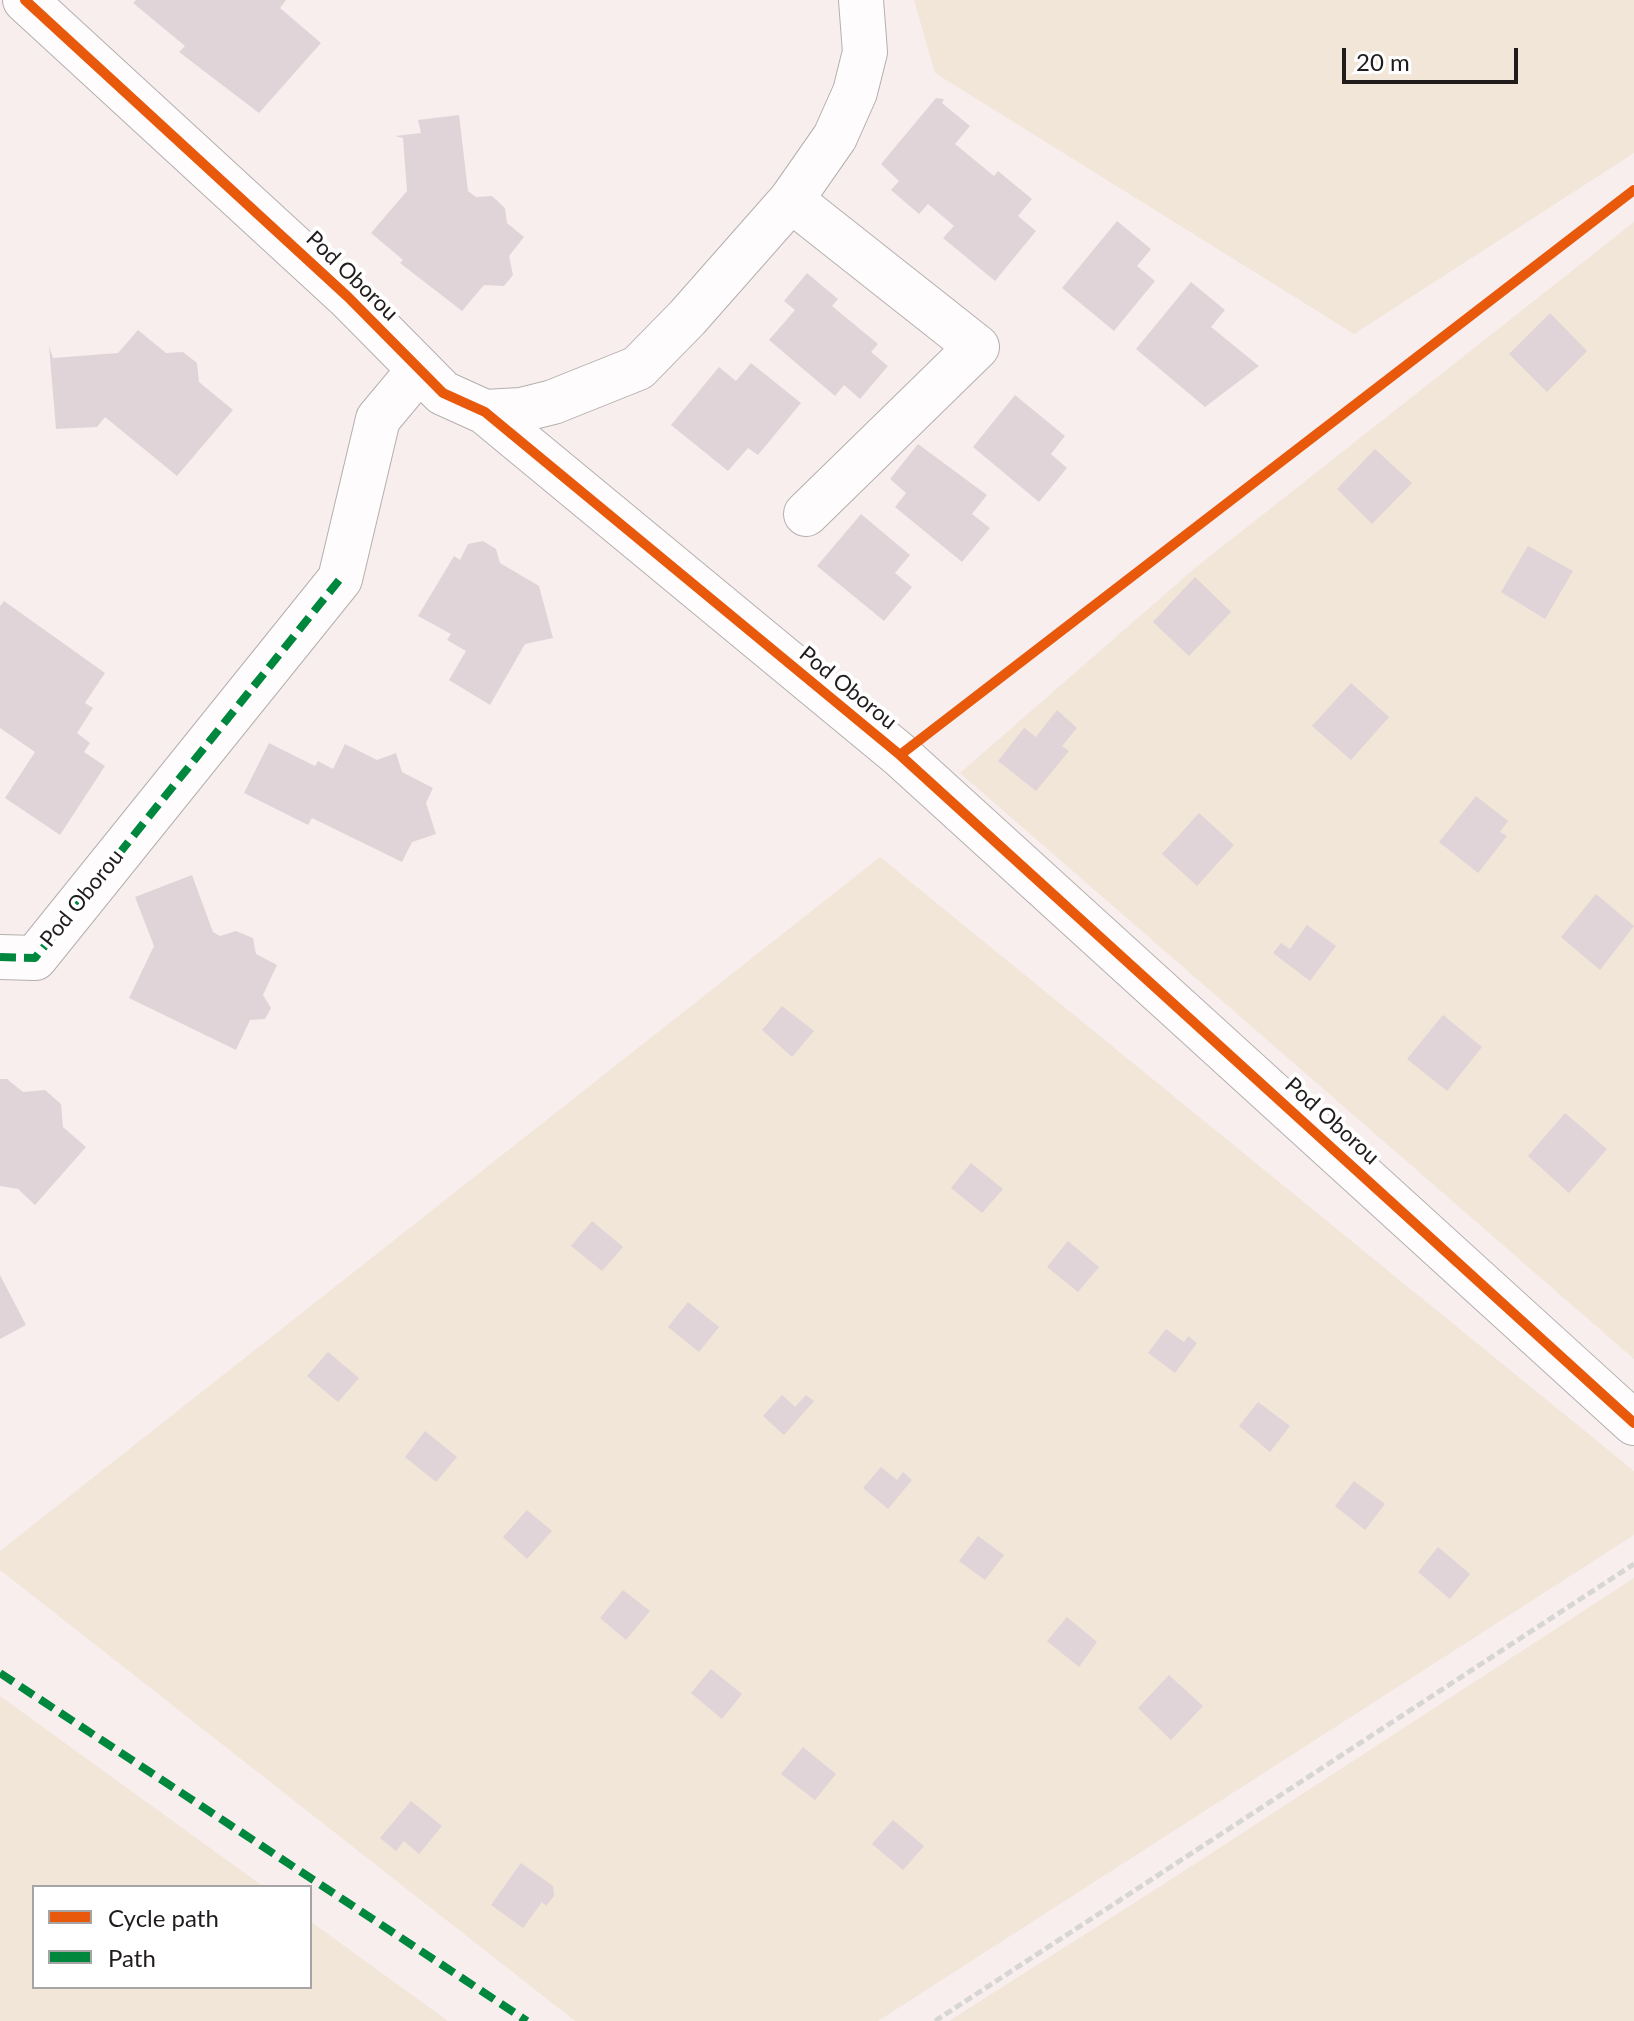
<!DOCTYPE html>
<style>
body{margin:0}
#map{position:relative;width:1634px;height:2021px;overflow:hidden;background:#f8eeee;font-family:Lato,sans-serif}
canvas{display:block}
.legend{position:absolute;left:32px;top:1885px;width:280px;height:104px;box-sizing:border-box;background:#fff;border:2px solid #a6a4a4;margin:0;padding:10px 14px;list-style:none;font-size:24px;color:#211c1c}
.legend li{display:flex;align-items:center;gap:16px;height:40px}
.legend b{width:40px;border:2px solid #a6a4a4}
.scale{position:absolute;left:1342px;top:48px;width:176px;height:36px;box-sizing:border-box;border:4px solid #211c1c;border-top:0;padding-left:10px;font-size:24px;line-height:28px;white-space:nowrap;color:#211c1c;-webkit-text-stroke:6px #fff;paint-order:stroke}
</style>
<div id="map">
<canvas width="1634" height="2021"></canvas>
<ul class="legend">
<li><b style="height:10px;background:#e8590c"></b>Cycle path</li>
<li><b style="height:10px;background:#00873e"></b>Path</li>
</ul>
<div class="scale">20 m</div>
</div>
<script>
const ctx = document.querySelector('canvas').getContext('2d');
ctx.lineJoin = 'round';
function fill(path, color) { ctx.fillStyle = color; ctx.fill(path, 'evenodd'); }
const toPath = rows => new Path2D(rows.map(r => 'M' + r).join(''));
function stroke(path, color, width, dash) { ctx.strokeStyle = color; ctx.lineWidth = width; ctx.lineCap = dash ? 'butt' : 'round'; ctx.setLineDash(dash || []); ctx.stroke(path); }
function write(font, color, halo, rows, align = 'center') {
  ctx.font = font + ' Lato,sans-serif'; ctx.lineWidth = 8; ctx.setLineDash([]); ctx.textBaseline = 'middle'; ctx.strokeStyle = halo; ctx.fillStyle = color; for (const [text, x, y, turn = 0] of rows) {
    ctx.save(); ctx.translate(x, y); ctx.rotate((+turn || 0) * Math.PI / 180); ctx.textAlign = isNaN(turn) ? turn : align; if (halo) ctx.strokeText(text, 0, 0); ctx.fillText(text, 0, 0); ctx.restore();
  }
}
fill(toPath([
 [914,0,1634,0,1634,153,1354,334,935,73],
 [1634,222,1634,1359,960,773,1195,568],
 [880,857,1634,1471,1634,1535,878,2021,575,2021,0,1570,0,1551],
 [1634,1578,1634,2021,949,2021,1167,1882],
 [0,1696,264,1887,34,1887,34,1987,310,1987,310,1921,448,2021,0,2021]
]), '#f2e6d9');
fill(toPath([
 [136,0,286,0,280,8,321,43,259,113,179,52,185,46,133,3],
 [936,98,944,99,942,103,970,126,955,144,994,176,998,171,1032,199,1018,216,1036,231,995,281,943,238,954,226,928,204,919,214,891,190,899,181,881,164],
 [459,115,468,191,476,197,492,196,505,208,507,223,524,237,509,256,513,275,504,286,484,285,462,311,400,263,403,260,371,233,407,191,403,138,395,136,421,133,418,120],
 [1117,221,1151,249,1137,266,1155,281,1114,331,1062,288],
 [807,273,838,299,832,306,878,344,871,352,888,366,860,399,844,385,835,396,769,340,795,310,784,301],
 [1191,282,1225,310,1211,327,1259,366,1205,407,1136,349],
 [1550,313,1587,351,1547,392,1509,354],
 [138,330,166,353,183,352,197,363,199,382,233,410,177,476,105,417,97,427,56,429,49,346,53,358,118,353],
 [751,363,801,403,758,455,748,448,728,471,671,425,719,367,736,381],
 [1015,395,1065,436,1051,454,1067,468,1039,502,973,447],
 [918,444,987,495,972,514,990,528,962,562,895,507,906,493,890,479],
 [1375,449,1412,483,1372,524,1337,489],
 [861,514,910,555,895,573,912,587,884,621,817,566],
 [483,541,496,549,500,563,539,586,553,638,525,644,490,705,449,680,466,651,447,640,451,634,418,616,454,556,460,560,468,544],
 [1528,546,1573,571,1545,619,1501,592],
 [1195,577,1231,612,1189,656,1153,622],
 [4,601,105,673,85,703,93,708,77,733,90,743,84,752,105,766,60,835,5,798,35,752,0,728,0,606],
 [1351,683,1389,717,1351,760,1312,726],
 [1057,710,1077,728,1062,746,1069,751,1036,791,998,761,1024,728,1036,737],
 [269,743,315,766,318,761,333,769,345,744,377,760,396,753,402,772,433,788,426,803,436,834,412,842,402,862,312,818,308,825,244,793],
 [1476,796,1508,821,1500,832,1507,836,1478,873,1439,842],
 [1199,813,1234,845,1197,886,1162,854],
 [192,875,213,932,220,936,236,931,253,938,256,954,277,965,263,995,271,1008,265,1019,250,1020,236,1050,129,998,154,946,135,897],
 [1596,894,1634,926,1600,970,1561,937],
 [1307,925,1336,946,1310,981,1273,953,1281,943,1290,949],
 [782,1006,814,1031,792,1057,762,1030],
 [1443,1015,1482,1047,1447,1091,1407,1059],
 [0,1079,7,1079,23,1092,45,1090,61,1104,63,1127,86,1147,35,1205,18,1189,0,1186],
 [1565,1113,1607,1149,1569,1193,1528,1156],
 [971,1163,1003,1189,982,1213,951,1188],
 [592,1221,623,1247,602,1271,571,1246],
 [1068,1241,1099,1267,1078,1292,1047,1267],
 [0,1275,26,1325,0,1339],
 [688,1302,719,1327,699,1352,668,1327],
 [1166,1329,1184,1342,1188,1336,1197,1343,1175,1373,1148,1353],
 [328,1352,359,1378,338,1402,307,1376],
 [782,1395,795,1407,806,1395,814,1401,784,1435,763,1416],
 [1258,1402,1290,1426,1270,1452,1239,1426],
 [425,1431,457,1457,436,1482,405,1457],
 [881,1467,897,1480,903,1472,912,1480,888,1509,863,1488],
 [1354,1481,1385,1504,1365,1530,1335,1506],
 [527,1510,552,1531,527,1559,503,1537],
 [978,1536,1004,1555,985,1580,959,1561],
 [1438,1547,1470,1574,1450,1599,1418,1572],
 [623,1590,650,1611,626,1640,600,1618],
 [1067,1617,1097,1642,1079,1667,1047,1641],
 [711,1669,742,1694,722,1719,691,1693],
 [1169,1675,1203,1706,1171,1740,1138,1708],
 [803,1747,836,1774,815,1800,781,1774],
 [411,1801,442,1826,419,1854,404,1841,396,1851,380,1838],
 [893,1820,924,1846,903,1870,872,1844],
 [521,1863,553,1886,554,1896,546,1906,542,1902,523,1928,491,1905]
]), '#e0d4d8');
const minor = toPath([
 [25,0,348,297,443,393,485,412,900,755,1634,1423],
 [791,200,977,347,806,514],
 [485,412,521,410,553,402,638,368,687,318,791,200,835,137,855,92,865,52,861,0],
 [0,957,35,958,340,579,378,419,419,370]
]);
stroke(minor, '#b5afaf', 46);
stroke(toPath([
 [935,2021,1634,1564]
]), '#d8d5d5', 5, [8, 4]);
stroke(minor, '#fefcfc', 44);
stroke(toPath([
 [0,957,35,958,340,579],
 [0,1673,527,2021]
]), '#00873e', 8, [16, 8]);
stroke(toPath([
 [25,0,348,297,443,393,485,412,900,755,1634,1423],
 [900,755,1634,190]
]), '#e8590c', 10);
write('22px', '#211c1c', '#fff', [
 ["Pod Oborou",352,276,44],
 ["Pod Oborou",848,688,39],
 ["Pod Oborou",82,898,-51],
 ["Pod Oborou",1332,1121,42]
]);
</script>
